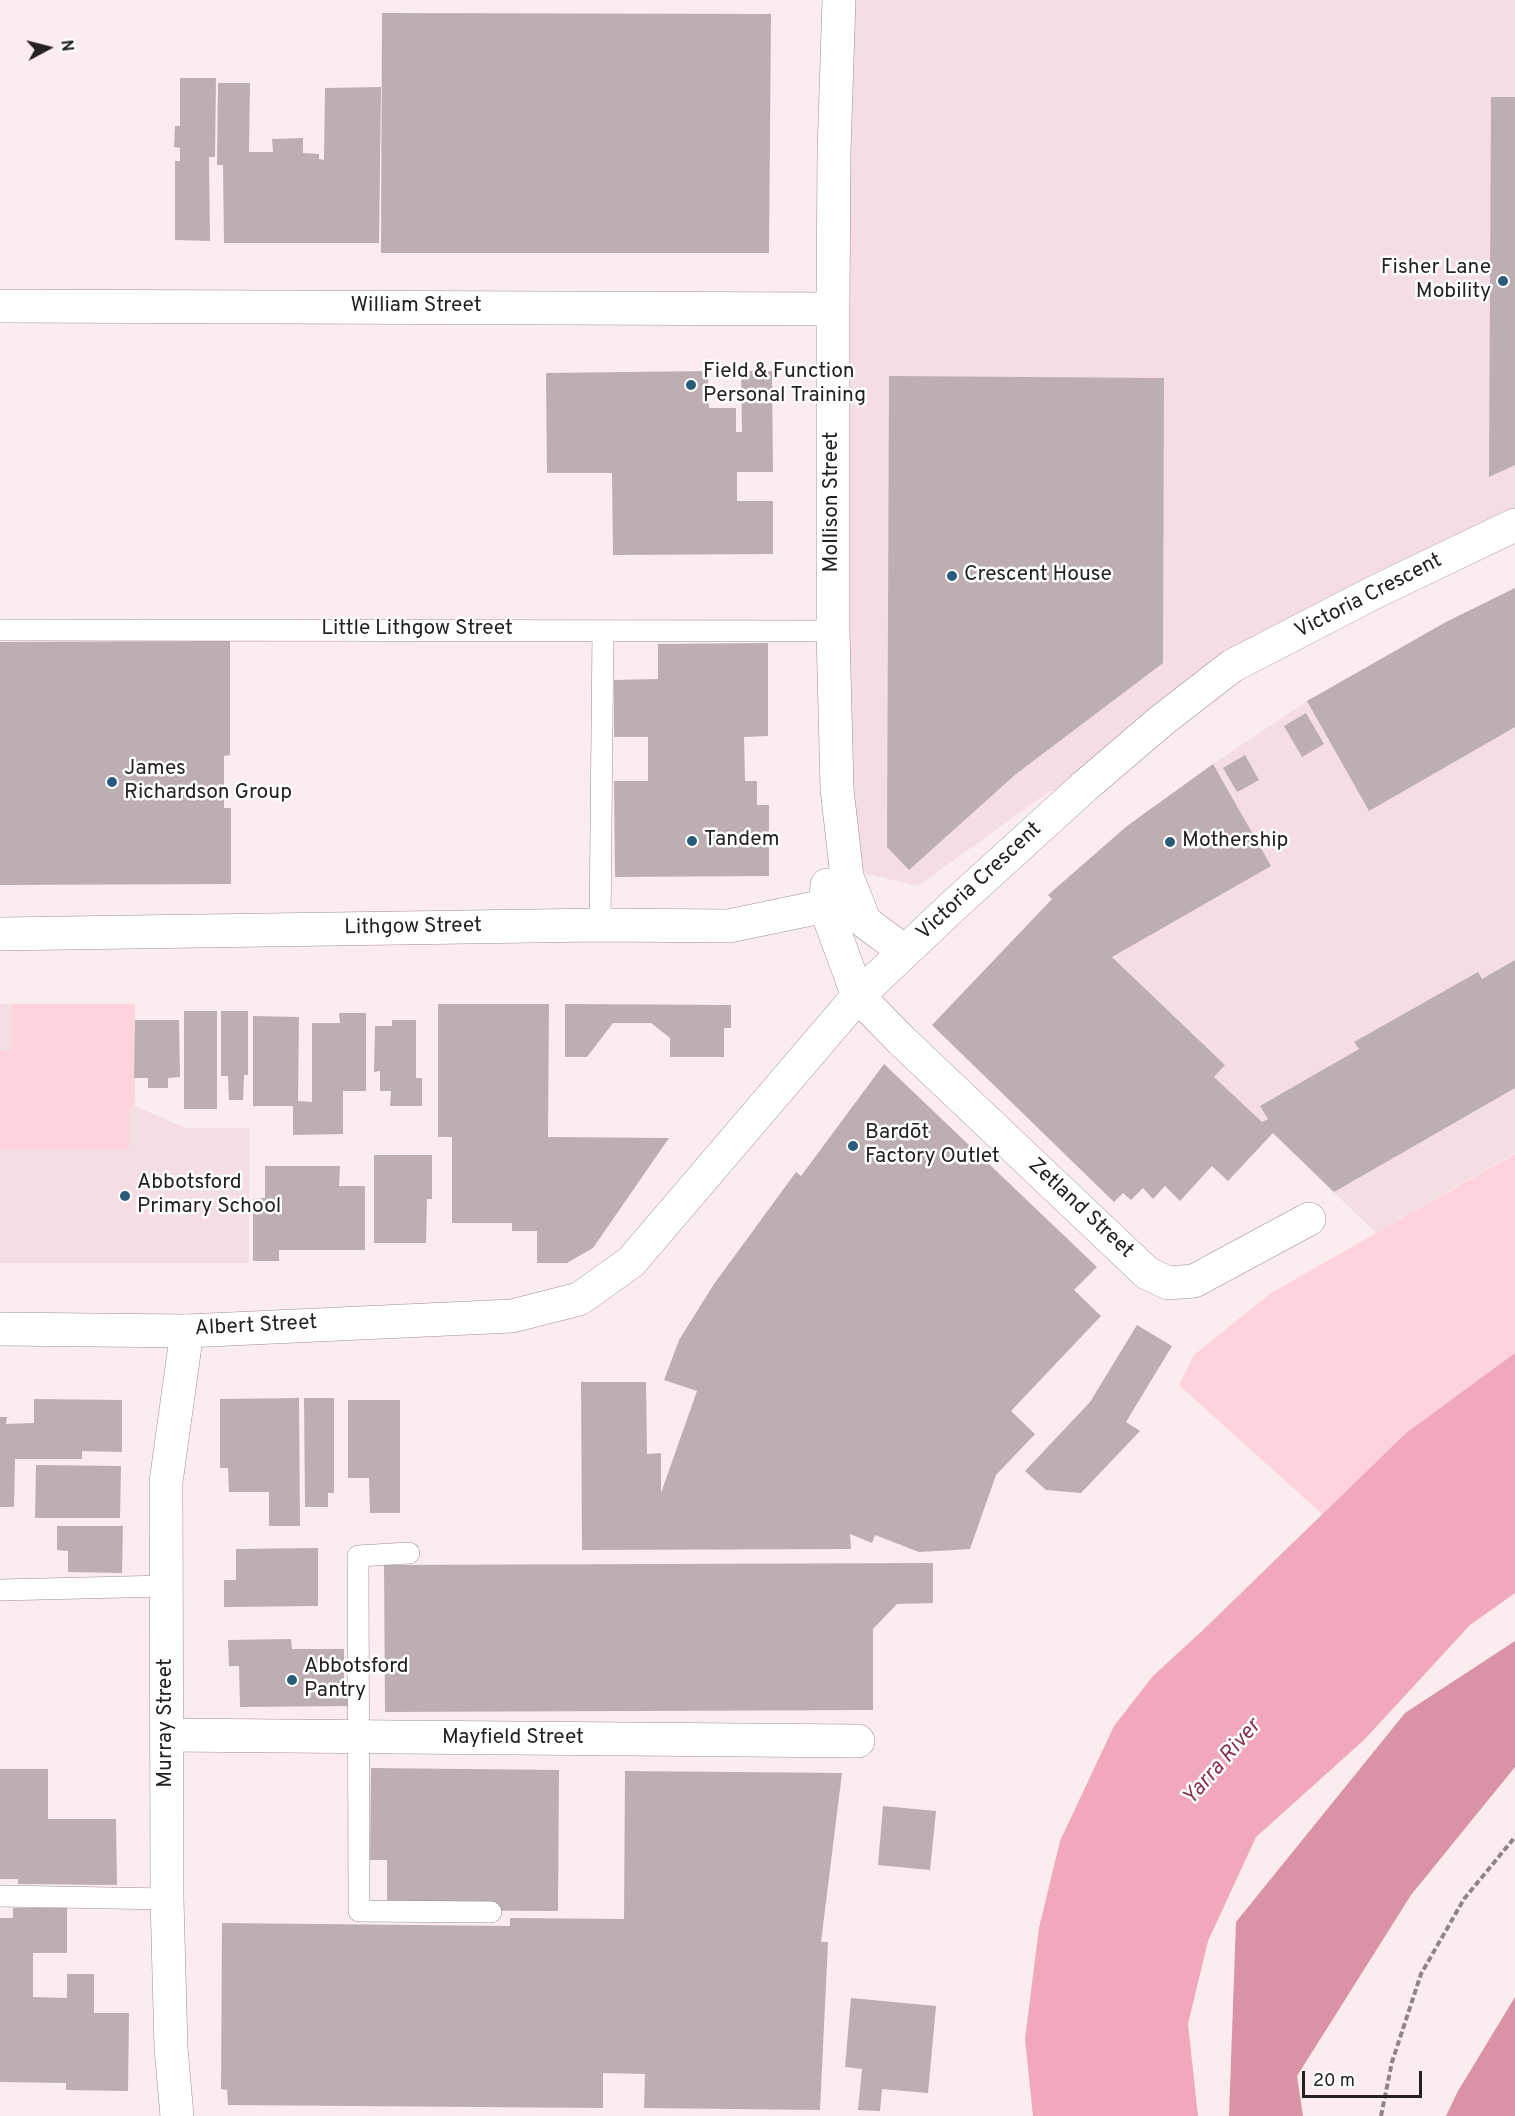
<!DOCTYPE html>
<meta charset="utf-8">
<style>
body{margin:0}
#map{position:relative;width:1515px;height:2116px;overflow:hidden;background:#fbecef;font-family:Overpass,sans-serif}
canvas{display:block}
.north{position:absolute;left:18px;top:18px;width:60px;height:60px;-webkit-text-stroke:4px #fff;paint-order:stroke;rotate:83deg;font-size:16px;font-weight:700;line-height:24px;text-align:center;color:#252021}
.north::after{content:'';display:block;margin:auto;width:21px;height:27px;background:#252021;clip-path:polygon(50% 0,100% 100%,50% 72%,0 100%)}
.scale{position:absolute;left:1302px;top:2071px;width:120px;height:27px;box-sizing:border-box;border:3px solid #252021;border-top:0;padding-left:8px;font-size:18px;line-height:21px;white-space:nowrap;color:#252021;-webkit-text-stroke:4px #fff;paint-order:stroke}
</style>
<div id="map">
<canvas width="1515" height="2116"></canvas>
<div class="north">N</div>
<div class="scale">20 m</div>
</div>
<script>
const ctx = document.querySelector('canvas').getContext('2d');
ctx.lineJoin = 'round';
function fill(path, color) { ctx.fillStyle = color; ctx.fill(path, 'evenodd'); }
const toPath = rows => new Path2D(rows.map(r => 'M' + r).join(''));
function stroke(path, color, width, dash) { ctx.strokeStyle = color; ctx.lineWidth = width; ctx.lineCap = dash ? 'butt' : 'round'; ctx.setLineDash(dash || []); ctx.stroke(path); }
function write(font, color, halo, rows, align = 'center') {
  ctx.font = font + ' Overpass,sans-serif'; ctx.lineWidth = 5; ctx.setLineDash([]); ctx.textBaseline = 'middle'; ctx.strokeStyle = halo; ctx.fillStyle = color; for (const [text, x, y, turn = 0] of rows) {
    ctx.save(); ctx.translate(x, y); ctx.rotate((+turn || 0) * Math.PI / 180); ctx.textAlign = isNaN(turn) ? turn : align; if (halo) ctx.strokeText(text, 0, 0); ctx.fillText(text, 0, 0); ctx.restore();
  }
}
fill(toPath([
 [839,0,1515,0,1515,525,1232,666,1085,786,1050,791,918,886,859,872,837,789],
 [1515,588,1515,1153,1376,1233,1214,1077,1225,1065,1048,895,1128,826,1213,764,1307,701,1446,622],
 [0,1004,135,1004,135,1106,185,1128,249,1128,249,1263,0,1263]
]), '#f5dee3');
fill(toPath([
 [12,1004,135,1004,134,1106,129,1106,129,1149,0,1149,0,1051,12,1050],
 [1515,1154,1515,1353,1406,1433,1322,1514,1179,1385,1194,1355,1271,1293]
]), '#fed3dd');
fill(toPath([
 [1515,1641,1515,1767,1411,1895,1297,2076,1303,2116,1229,2116,1236,1922,1405,1713],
 [1515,1997,1515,2116,1446,2116,1458,2091]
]), '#da92a5');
fill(toPath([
 [1515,1353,1515,1593,1470,1625,1364,1740,1256,1837,1208,1941,1188,2024,1198,2116,1033,2116,1025,2039,1039,1928,1060,1841,1114,1726,1153,1676,1202,1631,1406,1433]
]), '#f1a8bb');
fill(toPath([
 [382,13,771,14,769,253,381,253],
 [180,78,216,78,215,157,209,157,210,241,175,240,175,161,180,161,180,148,174,147,175,126,180,126],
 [218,83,250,83,249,152,273,152,272,139,303,138,303,153,319,154,319,159,324,160,325,88,381,87,379,243,224,243,223,165,217,165],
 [1491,97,1515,97,1515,465,1489,477],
 [708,371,709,408,736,408,736,432,742,432,741,371,772,371,773,472,737,472,737,501,773,501,773,554,613,555,612,473,547,473,546,373],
 [889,376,1164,378,1163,663,1016,774,909,870,887,847],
 [1515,588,1515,727,1369,811,1307,701,1446,622],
 [230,641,230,755,224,756,224,808,231,808,231,884,0,885,0,642],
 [768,643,768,736,744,737,745,781,757,781,757,805,769,805,769,876,615,877,614,781,648,781,648,737,614,737,614,680,658,679,658,644],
 [1306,713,1324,744,1302,757,1284,726],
 [1245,755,1259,780,1237,792,1223,768],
 [1213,764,1271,866,1112,957,1225,1065,1214,1077,1262,1122,1268,1119,1260,1106,1359,1049,1354,1042,1478,972,1482,979,1515,960,1515,1088,1334,1192,1273,1133,1228,1181,1212,1166,1180,1201,1165,1186,1153,1199,1143,1188,1131,1200,1123,1193,1114,1202,932,1025,1052,899,1048,895,1127,826],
 [438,1004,549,1004,548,1137,669,1138,593,1248,567,1263,537,1263,537,1231,512,1231,512,1223,452,1223,452,1137,438,1137],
 [565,1004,731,1005,731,1028,724,1028,724,1057,670,1057,670,1038,651,1023,613,1023,587,1057,565,1057],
 [184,1011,217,1011,217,1109,184,1109],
 [221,1011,248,1011,248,1075,244,1075,243,1100,229,1100,228,1076,221,1076],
 [339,1013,366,1013,366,1091,343,1091,343,1134,293,1135,293,1106,253,1106,253,1016,299,1017,298,1101,312,1102,312,1023,340,1023],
 [135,1020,179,1020,180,1077,168,1078,168,1088,148,1088,148,1078,134,1078],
 [392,1020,416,1020,416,1078,422,1078,422,1106,390,1106,391,1091,380,1091,380,1071,374,1072,375,1026,392,1026],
 [884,1064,1097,1267,1074,1290,1101,1316,1011,1411,1035,1434,996,1475,970,1549,919,1552,875,1535,872,1543,850,1534,851,1549,582,1550,581,1382,646,1382,647,1454,661,1453,661,1493,697,1391,664,1380,679,1340,714,1284,796,1172,801,1176],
 [374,1155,432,1155,432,1199,427,1199,426,1243,374,1243],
 [265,1166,340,1166,339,1186,365,1186,365,1250,279,1250,279,1261,253,1261,253,1199,265,1198],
 [1137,1325,1172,1346,1126,1422,1140,1431,1081,1493,1046,1490,1025,1471,1090,1402],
 [299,1398,300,1526,269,1526,269,1492,229,1492,228,1468,220,1468,220,1399],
 [304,1398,334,1398,334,1493,328,1493,328,1507,305,1507],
 [34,1399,122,1400,122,1452,82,1451,82,1459,15,1459,14,1507,0,1507,0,1417,7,1417,6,1424,34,1423],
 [348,1400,400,1400,400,1513,370,1513,369,1478,348,1478],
 [36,1465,121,1466,120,1518,35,1518],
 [57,1526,123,1526,122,1573,68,1572,68,1551,57,1550],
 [318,1548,318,1606,224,1607,224,1580,236,1580,236,1549],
 [933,1563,933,1603,897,1604,873,1629,873,1710,385,1712,384,1565],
 [291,1639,292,1649,344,1649,344,1694,351,1695,351,1706,240,1707,239,1666,229,1666,228,1640],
 [371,1768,559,1770,558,1911,387,1910,387,1860,370,1860],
 [0,1769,48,1769,48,1819,116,1819,117,1885,18,1884,18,1879,0,1879],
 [625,1771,842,1773,821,1942,828,1942,820,2110,644,2108,645,2074,603,2073,603,2108,228,2105,227,2090,221,2089,222,1923,510,1926,510,1918,624,1919],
 [883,1806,936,1811,930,1870,878,1865],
 [13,1908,67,1908,67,1953,33,1953,33,1997,67,1998,67,1974,94,1974,94,2013,129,2013,128,2091,66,2090,66,2083,0,2082,0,1918,13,1918],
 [851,1998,936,2006,928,2093,882,2089,880,2111,858,2110,862,2069,845,2067]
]), '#bcaeb1');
const service = toPath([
 [0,630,833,631],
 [600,925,603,631],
 [409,1553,358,1556,359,1911,491,1912],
 [0,1590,166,1586],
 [0,1896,167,1899]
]);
const minor = toPath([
 [839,0,834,151,833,309,833,631,837,789,847,877,865,922,904,951],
 [0,306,833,309],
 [827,885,825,906,858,996,901,1040,1147,1273,1168,1283,1194,1281,1309,1219],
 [0,934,600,925,729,926,825,906],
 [0,1329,187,1331],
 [168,1735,858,1741]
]);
const tertiary = toPath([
 [177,2116,171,2048,167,1899,166,1482,187,1331,512,1316,579,1299,631,1262,858,996,952,907,1085,786,1161,721,1232,666,1375,592,1515,525]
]);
stroke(service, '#9c8f92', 22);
stroke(minor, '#9c8f92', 34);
stroke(tertiary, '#9c8f92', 34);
stroke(toPath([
 [1381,2116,1392,2062,1421,1974,1464,1899,1515,1837]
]), '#8f8587', 4, [6, 3]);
stroke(service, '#fff', 21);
stroke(minor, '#fff', 33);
stroke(tertiary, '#fff', 33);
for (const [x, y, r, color] of [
 [1503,281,6,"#2a5c79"],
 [691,385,6,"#2a5c79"],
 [952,576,6,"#2a5c79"],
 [112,782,6,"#2a5c79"],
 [692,841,6,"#2a5c79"],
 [1170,842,6,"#2a5c79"],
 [853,1146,6,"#2a5c79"],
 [125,1196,6,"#2a5c79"],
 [292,1680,6,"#2a5c79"]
]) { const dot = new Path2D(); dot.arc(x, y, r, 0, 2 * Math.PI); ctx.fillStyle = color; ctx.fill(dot); stroke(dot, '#fff', 2); }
write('21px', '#252021', '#fff', [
 ["Fisher Lane",1491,269,"right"],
 ["Mobility",1491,293,"right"],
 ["Field & Function",703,373],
 ["Personal Training",703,397],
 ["Crescent House",964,576],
 ["James",124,770],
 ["Richardson Group",124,794],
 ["Tandem",704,841],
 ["Mothership",1182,842],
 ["Bardōt",865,1134],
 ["Factory Outlet",865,1158],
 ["Abbotsford",137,1184],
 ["Primary School",137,1208],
 ["Abbotsford",304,1668],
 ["Pantry",304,1692]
], 'left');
write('21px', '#252021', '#fff', [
 ["William Street",416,307],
 ["Mollison Street",833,502,-90],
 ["Victoria Crescent",1369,597,-27],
 ["Little Lithgow Street",417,630],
 ["Victoria Crescent",980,882,-43],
 ["Lithgow Street",413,928,-1],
 ["Zetland Street",1080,1209,43],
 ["Albert Street",256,1327,-3],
 ["Murray Street",167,1723,-90],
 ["Mayfield Street",513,1739]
]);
write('italic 22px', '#86314e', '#fff', [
 ["Yarra River",1223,1763,-49]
]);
</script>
